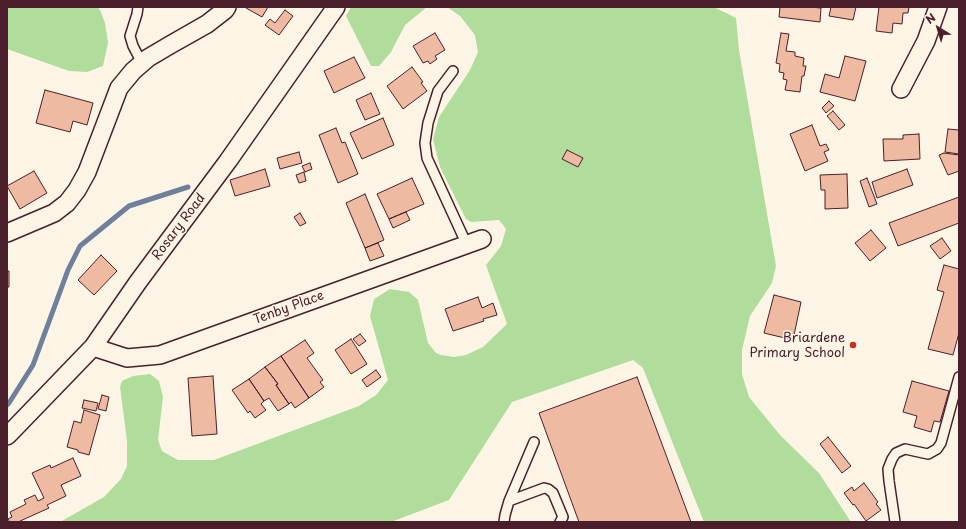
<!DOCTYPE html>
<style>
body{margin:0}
#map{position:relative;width:966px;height:529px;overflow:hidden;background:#fcf5e5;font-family:"Playpen Sans",sans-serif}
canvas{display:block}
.frame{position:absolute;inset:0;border:8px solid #4a1f2b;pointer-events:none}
.north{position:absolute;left:918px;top:8px;width:40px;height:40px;-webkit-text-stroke:3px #fcf5e5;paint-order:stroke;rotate:322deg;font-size:11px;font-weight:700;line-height:16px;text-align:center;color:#4a1f2b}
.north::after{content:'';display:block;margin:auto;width:14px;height:18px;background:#4a1f2b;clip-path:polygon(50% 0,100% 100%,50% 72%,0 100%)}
</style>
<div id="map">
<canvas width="966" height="529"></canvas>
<div class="frame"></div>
<div class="north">N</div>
</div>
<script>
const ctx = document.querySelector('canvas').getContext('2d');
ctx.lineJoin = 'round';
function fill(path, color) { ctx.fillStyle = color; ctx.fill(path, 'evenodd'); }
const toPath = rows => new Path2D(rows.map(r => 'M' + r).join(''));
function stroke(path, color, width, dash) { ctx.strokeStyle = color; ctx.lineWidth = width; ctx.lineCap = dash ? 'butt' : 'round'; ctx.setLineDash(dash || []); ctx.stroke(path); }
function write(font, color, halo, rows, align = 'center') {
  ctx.font = font + ' "Playpen Sans",sans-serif'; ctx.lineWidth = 3; ctx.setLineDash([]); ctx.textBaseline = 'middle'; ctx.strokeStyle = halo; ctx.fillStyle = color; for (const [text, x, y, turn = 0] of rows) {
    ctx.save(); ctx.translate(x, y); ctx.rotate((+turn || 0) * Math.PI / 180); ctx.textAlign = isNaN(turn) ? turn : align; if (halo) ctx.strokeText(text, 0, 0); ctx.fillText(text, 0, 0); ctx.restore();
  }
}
fill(toPath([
 [7,7,98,7,101,12,105,23,108,43,103,66,87,72,69,71,7,49],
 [351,7,427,7,405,25,391,52,379,66,371,66,346,16],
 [447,7,714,7,736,18,739,50,776,266,772,283,750,316,742,350,742,374,749,397,780,435,819,473,851,522,704,522,643,368,633,360,512,402,449,500,391,522,60,522,104,497,121,479,127,466,127,441,120,387,122,381,133,376,150,374,159,381,163,397,158,440,162,451,178,460,214,460,359,406,376,395,388,380,370,316,374,299,390,289,409,292,418,300,428,343,436,353,441,355,454,357,466,355,483,347,507,324,486,265,501,246,506,229,499,220,471,222,466,219,440,167,433,139,439,117,470,70,478,52,475,35,460,16]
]), '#b0dd9b');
stroke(toPath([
 [7,405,9,403,33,365,68,270,80,246,129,206,188,187]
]), '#6e809b', 5);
const building = toPath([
 [247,7,268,7,262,17,246,8,247,7],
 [780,7,809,7,821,8,820,22,779,17,780,7],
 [831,7,856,7,853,20,829,16,831,7],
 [879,7,909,7,908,13,903,13,902,24,893,23,892,33,876,31,879,7],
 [285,10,293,16,279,35,265,25,270,19,275,23,285,10],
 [435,33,445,50,435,56,437,59,430,64,428,61,423,63,413,46,435,33],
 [781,33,789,34,786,51,795,52,795,56,804,58,803,66,806,66,804,76,802,76,800,92,785,90,787,80,783,79,784,73,779,72,780,64,776,63,781,33],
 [845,56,866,61,855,101,820,92,825,74,839,78,845,56],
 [354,57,365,78,334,93,324,71,354,57],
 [412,67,423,82,421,83,427,91,403,109,387,86,412,67],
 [45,90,93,103,87,125,73,121,70,132,36,123,45,90],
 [371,93,380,114,365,120,356,100,371,93],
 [829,101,834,106,826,113,822,108,829,101],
 [833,111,845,125,839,130,827,116,833,111],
 [383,118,394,145,362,159,350,133,383,118],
 [812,125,820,146,826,144,829,150,824,152,828,161,805,171,790,134,812,125],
 [336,128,342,143,345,142,358,174,338,183,319,135,336,128],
 [948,129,959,130,959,154,945,152,948,129],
 [919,134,920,159,884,161,883,139,903,139,903,135,919,134],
 [567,150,583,158,578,167,562,159,567,150],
 [299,152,302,163,280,169,277,158,299,152],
 [944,153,959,155,959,171,948,175,939,155,944,153],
 [310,163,312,169,305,172,302,166,310,163],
 [265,169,270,186,235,196,230,180,265,169],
 [907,169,913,185,877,198,872,182,907,169],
 [34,171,47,193,20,209,7,186,34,171],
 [304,172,306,181,299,183,296,175,304,172],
 [847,174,848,208,825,209,825,190,821,190,820,175,847,174],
 [412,178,424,204,389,219,377,194,412,178],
 [867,178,877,204,869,207,860,181,867,178],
 [365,194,384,240,365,248,346,203,365,194],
 [959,197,959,223,898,246,889,223,959,197],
 [406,212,410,220,393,228,389,219,406,212],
 [300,213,306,223,300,226,294,217,300,213],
 [871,230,886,248,870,261,855,243,871,230],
 [942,238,951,251,940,259,930,246,942,238],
 [378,243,384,256,370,261,365,248,378,243],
 [101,255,117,271,94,295,78,280,101,255],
 [944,265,959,269,959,333,953,355,928,349,944,292,937,290,944,265],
 [7,271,9,271,9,287,7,287,7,271],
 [774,295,801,302,793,340,764,333,774,295],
 [478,297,482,308,493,303,497,315,483,319,484,321,453,331,445,309,478,297],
 [360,334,366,341,359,346,353,339,360,334],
 [351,339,367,364,351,374,335,350,351,339],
 [305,340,314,353,307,358,323,380,320,382,324,387,309,398,281,356,305,340],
 [281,356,309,398,295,408,291,402,289,404,276,385,278,384,265,367,281,356],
 [265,367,278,384,276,385,289,404,278,411,269,398,264,401,249,379,265,367],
 [376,370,381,377,367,387,362,380,376,370],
 [213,376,217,434,192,436,188,378,213,376],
 [637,377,691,522,579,522,539,413,637,377],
 [249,379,264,401,261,404,266,410,255,418,250,411,248,413,232,390,249,379],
 [912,381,949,391,940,422,934,421,931,432,914,427,917,416,903,412,912,381],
 [102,395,109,397,106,411,98,409,102,395],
 [84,400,98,403,96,411,82,408,84,400],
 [84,410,100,415,89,455,78,452,78,450,67,447,74,421,81,423,84,410],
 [828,437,851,466,842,473,820,444,828,437],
 [73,458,81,476,61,485,66,496,47,505,49,508,18,522,10,522,8,519,12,517,10,512,26,504,24,500,35,495,38,501,44,498,32,473,50,465,51,468,73,458],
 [864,483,878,502,876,504,881,510,866,521,854,504,853,505,844,493,852,487,854,491,864,483]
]);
fill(building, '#efbaa2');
stroke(building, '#4a1f2b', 1);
const lane = toPath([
 [138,7,137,14,130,36,133,46,142,63],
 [453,71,438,91,428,123,425,143,427,158,467,245],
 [509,501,544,488,548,489,553,493,563,517,560,522],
 [504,522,505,515,509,501,534,442],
 [895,522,889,481,888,469,892,459,896,453,905,449,928,454,937,449,941,443,959,377]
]);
const street = toPath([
 [901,89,926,41,938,7],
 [7,233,54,213,67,203,77,190,87,172,119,88,133,71,148,58,170,45,207,24,225,10,227,7],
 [93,347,127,358,160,355,482,239],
 [7,436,13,430,93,347,138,282,228,161,336,7]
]);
stroke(lane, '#4a1f2b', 12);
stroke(street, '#4a1f2b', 20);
stroke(lane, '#fcf5e5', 9);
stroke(street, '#fcf5e5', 17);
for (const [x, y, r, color] of [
 [853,345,4,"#c8321e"]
]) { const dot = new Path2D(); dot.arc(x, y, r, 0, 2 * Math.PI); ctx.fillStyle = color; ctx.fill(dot); stroke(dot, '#fcf5e5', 1.5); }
write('13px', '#4a1f2b', '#fcf5e5', [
 ["Rosary Road",179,227,-53],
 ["Tenby Place",289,308,-20]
]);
write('13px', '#4a1f2b', '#fcf5e5', [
 ["Briardene",845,338],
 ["Primary School",845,353]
], 'right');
</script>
